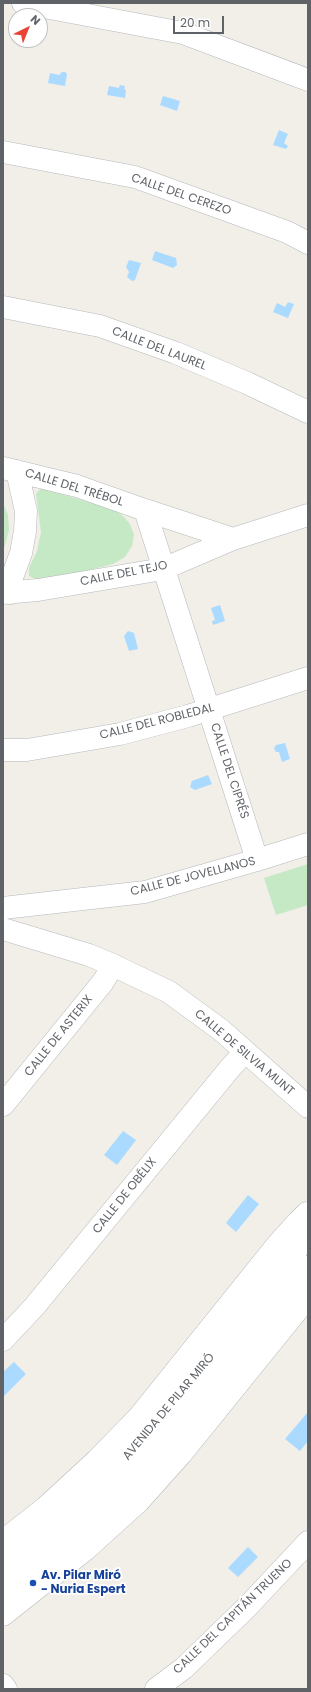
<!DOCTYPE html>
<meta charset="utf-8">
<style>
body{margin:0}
#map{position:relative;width:311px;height:1692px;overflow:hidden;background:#f1efe8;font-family:Poppins,sans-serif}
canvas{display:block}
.frame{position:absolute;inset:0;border:4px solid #5f6368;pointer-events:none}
.north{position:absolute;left:8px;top:8px;width:40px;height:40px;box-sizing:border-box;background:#fff;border:1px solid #bfc1c3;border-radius:50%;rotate:43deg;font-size:11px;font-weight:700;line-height:16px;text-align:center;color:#5f6368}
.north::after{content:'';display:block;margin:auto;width:14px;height:18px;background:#ea4335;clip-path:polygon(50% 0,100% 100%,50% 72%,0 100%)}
.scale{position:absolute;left:173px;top:16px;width:51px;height:18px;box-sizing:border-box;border:2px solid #5f6368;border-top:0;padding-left:5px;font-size:12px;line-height:14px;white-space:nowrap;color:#5f6368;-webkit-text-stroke:3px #fff;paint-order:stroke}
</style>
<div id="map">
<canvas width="311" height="1692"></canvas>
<div class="frame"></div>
<div class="north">N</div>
<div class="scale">20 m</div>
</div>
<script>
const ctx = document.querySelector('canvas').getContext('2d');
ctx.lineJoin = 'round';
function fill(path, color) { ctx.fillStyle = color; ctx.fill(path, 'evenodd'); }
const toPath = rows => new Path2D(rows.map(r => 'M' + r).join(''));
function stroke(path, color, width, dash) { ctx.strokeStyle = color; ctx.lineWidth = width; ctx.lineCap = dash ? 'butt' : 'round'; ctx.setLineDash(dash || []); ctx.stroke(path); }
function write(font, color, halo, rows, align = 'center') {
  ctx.font = font + ' Poppins,sans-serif'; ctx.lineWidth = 3.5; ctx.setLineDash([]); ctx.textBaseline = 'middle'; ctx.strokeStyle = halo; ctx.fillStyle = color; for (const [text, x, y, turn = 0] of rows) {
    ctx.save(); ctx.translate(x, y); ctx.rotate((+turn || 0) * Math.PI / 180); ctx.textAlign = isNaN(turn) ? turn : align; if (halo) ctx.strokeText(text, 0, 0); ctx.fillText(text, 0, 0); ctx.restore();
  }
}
fill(toPath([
 [41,488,115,510,124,517,130,524,134,535,132,546,125,557,113,564,74,574,45,579,36,579,29,576,29,568,37,551,41,532,36,494],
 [3,503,8,515,9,530,3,552],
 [308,864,308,905,276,915,264,878]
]), '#c5e8c5');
fill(toPath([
 [62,72,65,72,67,74,65,86,48,83,50,73,59,75],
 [120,85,125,86,124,89,126,90,125,98,107,95,109,86,119,88],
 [163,96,180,101,177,111,160,105],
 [279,130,288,134,284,143,288,146,286,149,273,145],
 [155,251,176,258,177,265,173,268,152,260],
 [129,260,141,263,135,280,132,281,127,277,129,272,126,267],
 [288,302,294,304,288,318,273,312,277,303,285,307],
 [220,605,225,621,213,625,212,621,215,620,211,608],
 [128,631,134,633,138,649,129,651,124,636],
 [285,743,290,759,282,762,279,752,276,752,274,748,276,745],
 [208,775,212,784,195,790,190,787,192,781],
 [123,1131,136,1140,117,1165,104,1155],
 [248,1195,259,1204,236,1232,226,1223],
 [14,1362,26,1374,3,1397,3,1372],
 [308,1412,308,1441,300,1451,285,1439],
 [248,1547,258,1557,238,1577,228,1568]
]), '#aadaff');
const minor = toPath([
 [23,3,183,33,308,80],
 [3,152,135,177,287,232,308,243],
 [3,307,100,326,176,353,247,383,308,412],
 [3,468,77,486,145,510,257,860],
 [145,510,233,539],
 [3,593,38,590,163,569,233,539,308,515],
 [10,593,10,583,21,553,25,531,26,511,17,471],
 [3,750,27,750,120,734,188,716,308,678],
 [3,908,145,892,257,860,308,844],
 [3,929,89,955,113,965,169,992,221,1030,308,1107],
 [3,1105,103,982,113,965],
 [3,1340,34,1307,231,1067,245,1052],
 [3,1541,45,1508,96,1461,139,1417,278,1244,298,1222,307,1213],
 [3,1566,58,1521,111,1475,153,1430,294,1256,308,1224],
 [3,1589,72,1535,124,1487,165,1443,308,1267],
 [3,1615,85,1550,139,1501,181,1454,308,1297],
 [3,1685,6,1689],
 [156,1689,184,1668,248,1606,308,1542]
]);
stroke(minor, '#b5b8bc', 23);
stroke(minor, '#fff', 22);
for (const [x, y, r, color] of [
 [33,1583,4,"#1a4fb4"]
]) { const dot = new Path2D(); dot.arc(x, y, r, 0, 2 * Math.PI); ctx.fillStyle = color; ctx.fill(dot); stroke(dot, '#fff', 1.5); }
write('12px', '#5f6368', '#fff', [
 ["CALLE DEL CEREZO",181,195,19],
 ["CALLE DEL LAUREL",159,349,21],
 ["CALLE DEL TRÉBOL",74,488,17],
 ["CALLE DEL TEJO",124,574,-11],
 ["CALLE DEL ROBLEDAL",157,722,-14],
 ["CALLE DEL CIPRÉS",229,771,72],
 ["CALLE DE JOVELLANOS",193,877,-14],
 ["CALLE DE ASTERIX",59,1036,-51],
 ["CALLE DE SILVIA MUNT",244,1053,40],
 ["CALLE DE OBÉLIX",125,1196,-51],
 ["AVENIDA DE PILAR MIRÓ",169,1407,-50],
 ["CALLE DEL CAPITÁN TRUENO",233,1617,-44]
]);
write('bold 12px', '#164399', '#fff', [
 ["Av. Pilar Miró",41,1576],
 ["- Nuria Espert",41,1590]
], 'left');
</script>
